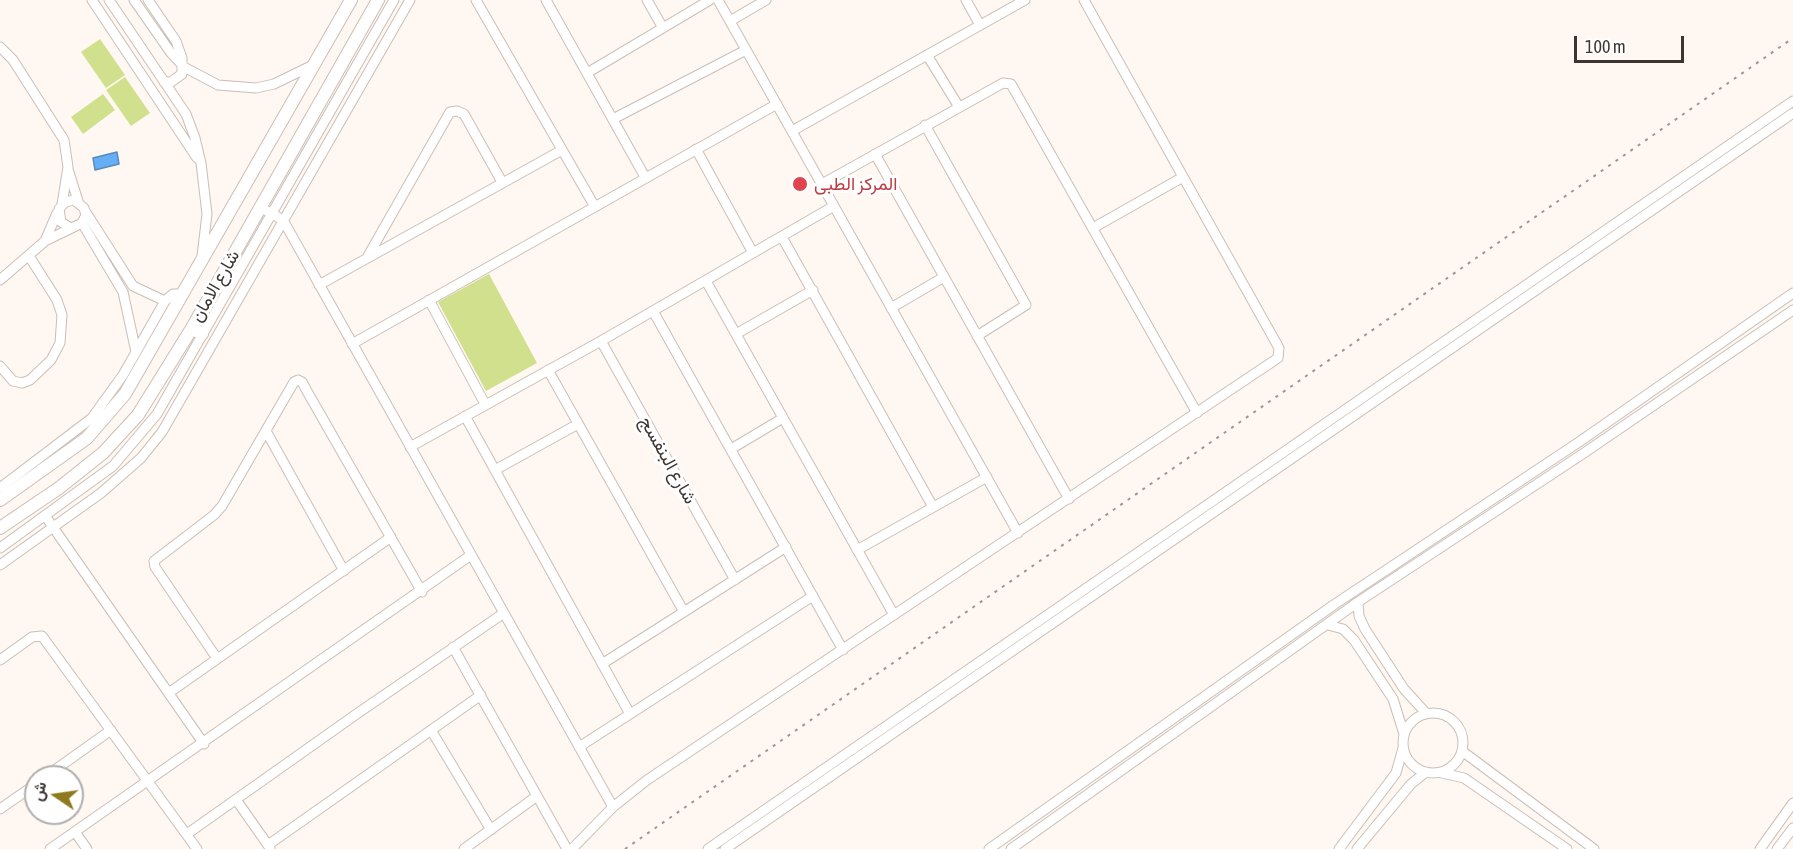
<!DOCTYPE html>
<meta charset="utf-8">
<style>
body{margin:0}
#map{position:relative;width:1793px;height:849px;overflow:hidden;background:#fff7f2;font-family:"Asap Condensed",Vazirmatn,sans-serif}
canvas{display:block}
.north{position:absolute;left:24px;top:765px;width:60px;height:60px;box-sizing:border-box;background:#fff;border:2px solid #b1afad;border-radius:50%;rotate:283deg;font-size:16px;font-weight:700;line-height:24px;text-align:center;color:#3c3633}
.north::after{content:'';display:block;margin:auto;width:21px;height:27px;background:#8f7a20;clip-path:polygon(50% 0,100% 100%,50% 72%,0 100%)}
.scale{position:absolute;left:1574px;top:36px;width:110px;height:27px;box-sizing:border-box;border:3px solid #3c3633;border-top:0;padding-left:8px;font-size:18px;line-height:21px;white-space:nowrap;color:#3c3633;-webkit-text-stroke:4px #fff;paint-order:stroke}
</style>
<div id="map">
<canvas width="1793" height="849"></canvas>
<div class="north">ش</div>
<div class="scale">100 m</div>
</div>
<script>
const ctx = document.querySelector('canvas').getContext('2d');
ctx.lineJoin = 'round';
function fill(path, color) { ctx.fillStyle = color; ctx.fill(path, 'evenodd'); }
const toPath = rows => new Path2D(rows.map(r => 'M' + r).join(''));
function stroke(path, color, width, dash) { ctx.strokeStyle = color; ctx.lineWidth = width; ctx.lineCap = dash ? 'butt' : 'round'; ctx.setLineDash(dash || []); ctx.stroke(path); }
function write(font, color, halo, rows, align = 'center') {
  ctx.font = font + ' "Asap Condensed",Vazirmatn,sans-serif'; ctx.lineWidth = 6; ctx.setLineDash([]); ctx.textBaseline = 'middle'; ctx.strokeStyle = halo; ctx.fillStyle = color; for (const [text, x, y, turn = 0] of rows) {
    ctx.save(); ctx.translate(x, y); ctx.rotate((+turn || 0) * Math.PI / 180); ctx.textAlign = isNaN(turn) ? turn : align; if (halo) ctx.strokeText(text, 0, 0); ctx.fillText(text, 0, 0); ctx.restore();
  }
}
fill(toPath([
 [100,39,125,75,106,88,81,52],
 [125,77,150,113,131,126,106,90],
 [103,94,115,110,83,134,71,117],
 [489,274,537,363,486,391,438,302]
]), '#d1e08d');
const water = toPath([
 [117,152,119,164,95,170,93,158,117,152]
]);
fill(water, '#66aef5');
stroke(water, '#598abb', 1.5);
const street = toPath([
 [92,0,197,158],
 [109,0,186,114,195,138,201,163,207,214,202,256],
 [134,0,171,53,184,67,218,85,256,88,274,84,313,65],
 [148,0,176,41,182,58,182,74,171,82,164,82],
 [476,0,595,207],
 [546,0,645,177],
 [647,0,663,28],
 [718,0,1018,533],
 [966,0,980,25],
 [730,21,766,0],
 [0,47,13,60,64,140,68,167,62,204],
 [927,55,959,107],
 [587,73,710,0],
 [613,119,746,50],
 [925,125,1026,305,977,336],
 [792,131,1025,0],
 [696,149,753,253],
 [875,154,1069,499],
 [68,169,78,201],
 [822,184,1003,83,1011,84,1197,413],
 [260,207,283,220,613,807],
 [85,211,133,286,165,301],
 [82,223,123,292,136,352],
 [1093,228,1183,177],
 [782,237,933,507],
 [45,241,57,213],
 [368,256,450,112,457,111,464,114,502,182],
 [0,280,45,241,82,223,86,215,84,208,74,200,65,202,59,209,61,222,69,227],
 [706,281,894,615],
 [319,285,562,150],
 [429,300,485,404],
 [891,308,944,277],
 [653,311,843,650],
 [736,334,813,290],
 [601,341,735,580],
 [352,344,777,104],
 [0,366,13,381,22,383,30,380,51,360,60,343,62,315,57,300,29,256],
 [548,370,684,612],
 [465,416,630,714],
 [266,431,344,571],
 [410,447,601,341,834,206],
 [731,449,783,418],
 [495,470,578,424],
 [0,488,92,418,123,375,165,301,173,294,184,294],
 [46,517,204,744],
 [0,548,113,466,157,414,394,0],
 [857,550,987,477],
 [0,565,101,493,141,458,162,432,410,0],
 [1358,602,1359,616,1365,629,1404,689,1426,713],
 [1328,625,1343,629,1354,640,1393,699,1404,734],
 [453,647,567,849],
 [216,657,155,567,154,561,214,515,222,506,294,382,298,380,302,382,308,393,422,592],
 [0,660,32,637,42,636,197,849],
 [602,664,786,547],
 [170,692,391,537],
 '1403 743a30 30 0 1 1 60 0a30 30 0 1 1-60 0Z',
 [431,730,491,830],
 [579,747,813,596],
 [1462,751,1594,849],
 [1442,773,1464,778,1567,849],
 [45,777,111,730],
 [237,801,270,848],
 [0,809,36,784],
 [75,832,87,849],
 [187,834,358,713,504,613],
 [268,845,481,695],
 [50,849,471,555],
 [464,849,537,796],
 [572,849,613,807,647,780,1278,358,1279,348,1084,0],
 [708,849,1793,101],
 [725,849,1793,113],
 [989,849,1335,604,1579,442,1793,293],
 [1011,849,1358,602,1584,453,1793,310],
 [1339,849,1396,773,1403,748],
 [1357,849,1411,784,1426,772],
 [1760,849,1793,803],
 [1777,849,1793,828]
]);
const secondary = toPath([
 [192,328,202,334],
 [0,500,87,438,125,394,351,0],
 [0,528,59,488,103,453,138,415,192,328,378,0]
]);
stroke(street, '#cbbeb6', 11);
stroke(secondary, '#cbbeb6', 14);
stroke(street, '#fff', 9);
stroke(secondary, '#fff', 12);
stroke(toPath([
 [625,849,1793,38]
]), '#9d9692', 2, [3, 6]);
for (const [x, y, r, color] of [
 [800,184,8,"#e0444e"]
]) { const dot = new Path2D(); dot.arc(x, y, r, 0, 2 * Math.PI); ctx.fillStyle = color; ctx.fill(dot); stroke(dot, '#fff', 2); }
write('18px', '#be3a42', '#fff', [
 ["المركز الطبى",814,184]
], 'left');
write('18px', '#3c3633', '#fff', [
 ["شارع الامان",215,286,-60],
 ["شارع البنفسج",668,460,61]
]);
</script>
